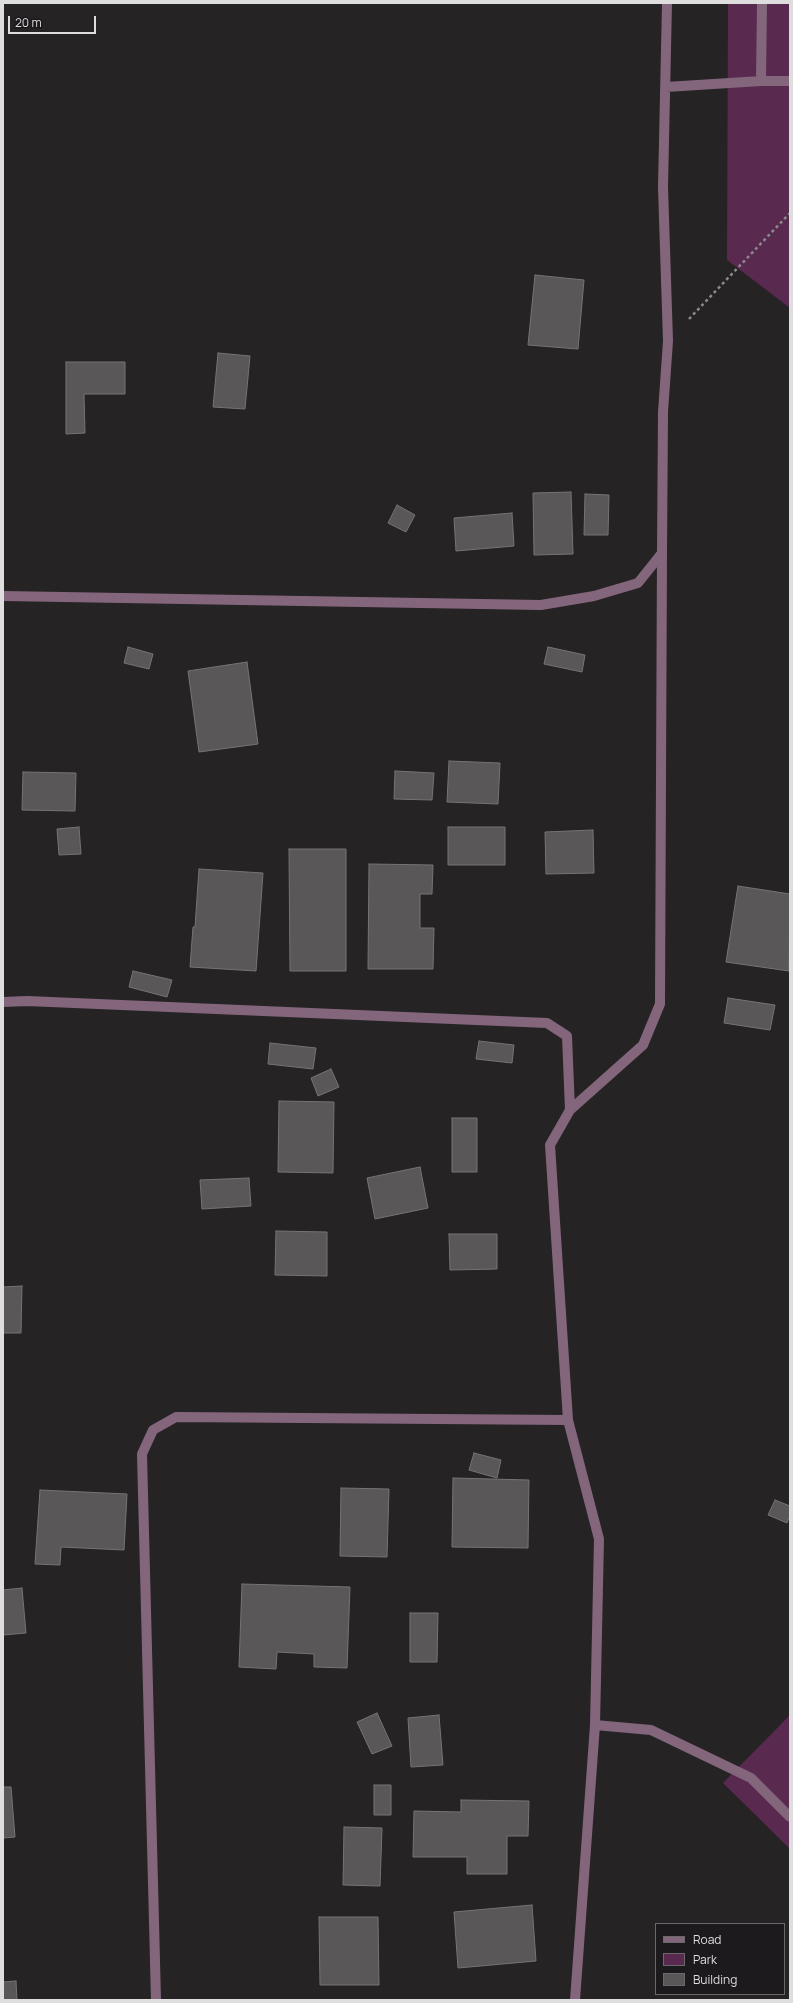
<!DOCTYPE html>
<style>
body{margin:0}
#map{position:relative;width:793px;height:2003px;overflow:hidden;background:#262325;font-family:Manrope,sans-serif}
canvas{display:block}
.frame{position:absolute;inset:0;border:4px solid #dfdedf;pointer-events:none}
.legend{position:absolute;left:655px;top:1923px;width:130px;height:72px;box-sizing:border-box;background:#1c1a1c;border:1px solid #6a686a;margin:0;padding:5px 7px;list-style:none;font-size:12px;color:#dfdedf}
.legend li{display:flex;align-items:center;gap:8px;height:20px}
.legend b{width:20px;border:1px solid #6a686a}
.scale{position:absolute;left:8px;top:16px;width:88px;height:18px;box-sizing:border-box;border:2px solid #dfdedf;border-top:0;padding-left:5px;font-size:12px;line-height:14px;white-space:nowrap;color:#dfdedf;-webkit-text-stroke:3px #1c1a1c;paint-order:stroke}
</style>
<div id="map">
<canvas width="793" height="2003"></canvas>
<div class="frame"></div>
<ul class="legend">
<li><b style="height:5px;background:#84667c"></b>Road</li>
<li><b style="height:11px;background:#59294f"></b>Park</li>
<li><b style="height:11px;background:#5a5759"></b>Building</li>
</ul>
<div class="scale">20 m</div>
</div>
<script>
const ctx = document.querySelector('canvas').getContext('2d');
ctx.lineJoin = 'round';
function fill(path, color) { ctx.fillStyle = color; ctx.fill(path, 'evenodd'); }
const toPath = rows => new Path2D(rows.map(r => 'M' + r).join(''));
function stroke(path, color, width, dash) { ctx.strokeStyle = color; ctx.lineWidth = width; ctx.lineCap = dash ? 'butt' : 'round'; ctx.setLineDash(dash || []); ctx.stroke(path); }
fill(toPath([
 [728,3,790,3,790,308,727,260],
 [790,1715,790,1849,723,1783]
]), '#59294f');
const building = toPath([
 [535,275,584,280,578,349,528,345,535,275],
 [218,353,250,356,245,409,213,407,218,353],
 [66,362,125,362,125,394,84,394,85,433,66,434,66,362],
 [571,492,573,554,534,555,533,493,571,492],
 [585,494,609,495,608,535,584,535,585,494],
 [397,505,415,515,406,532,388,523,397,505],
 [512,513,514,546,456,551,454,518,512,513],
 [128,647,153,654,149,669,124,663,128,647],
 [548,647,585,655,582,672,544,664,548,647],
 [247,662,258,744,199,752,188,671,247,662],
 [449,761,500,763,498,804,447,802,449,761],
 [395,771,434,773,432,800,394,799,395,771],
 [23,772,76,773,75,811,22,810,23,772],
 [79,827,81,854,59,855,57,829,79,827],
 [448,827,505,827,505,865,448,865,448,827],
 [593,830,594,873,546,874,545,832,593,830],
 [289,849,346,849,346,971,290,971,289,849],
 [369,864,433,865,432,894,420,894,420,928,434,928,433,969,368,969,369,864],
 [199,869,263,873,256,971,190,967,193,927,195,927,199,869],
 [738,886,790,894,789,971,726,962,738,886],
 [133,971,172,980,167,997,129,987,133,971],
 [728,998,775,1005,770,1030,724,1023,728,998],
 [479,1041,514,1045,512,1063,476,1059,479,1041],
 [270,1043,316,1048,313,1069,268,1064,270,1043],
 [331,1069,339,1087,318,1096,311,1078,331,1069],
 [279,1101,334,1102,333,1173,278,1172,279,1101],
 [452,1118,477,1118,477,1172,452,1172,452,1118],
 [420,1167,428,1208,375,1219,367,1178,420,1167],
 [249,1178,251,1206,202,1209,200,1180,249,1178],
 [276,1231,327,1232,327,1276,275,1275,276,1231],
 [449,1234,497,1234,497,1269,450,1270,449,1234],
 [22,1286,21,1333,3,1333,3,1287,22,1286],
 [474,1453,501,1460,497,1478,469,1470,474,1453],
 [453,1478,529,1480,528,1548,452,1547,453,1478],
 [341,1488,389,1489,387,1557,340,1556,341,1488],
 [40,1490,127,1494,124,1550,61,1547,60,1565,35,1564,40,1490],
 [775,1500,790,1506,790,1515,787,1523,768,1515,775,1500],
 [242,1584,350,1587,347,1668,314,1667,314,1654,277,1652,276,1669,239,1667,242,1584],
 [22,1588,26,1633,3,1635,3,1590,22,1588],
 [410,1613,438,1613,437,1662,410,1662,410,1613],
 [377,1713,392,1746,372,1754,357,1722,377,1713],
 [439,1715,443,1765,411,1767,408,1718,439,1715],
 [374,1785,391,1785,391,1815,374,1815,374,1785],
 [3,1787,11,1787,15,1837,3,1838,3,1787],
 [461,1800,529,1801,528,1836,507,1836,507,1874,467,1874,467,1857,413,1857,414,1811,461,1812,461,1800],
 [344,1827,382,1828,380,1886,343,1885,344,1827],
 [532,1905,536,1961,458,1968,454,1912,532,1905],
 [319,1917,378,1917,379,1985,320,1985,319,1917],
 [16,1981,17,2000,3,2000,3,1982,16,1981]
]);
fill(building, '#5a5759');
stroke(building, '#767376', 1);
stroke(toPath([
 [689,319,790,213]
]), '#8c8a8b', 2.5, [3, 3]);
stroke(toPath([
 [761,81,762,3],
 [666,87,761,81,790,81],
 [3,596,541,605,594,596,638,583,662,553,663,412,668,341,663,187,667,3],
 [3,1002,27,1001,547,1023,567,1036,570,1110],
 [568,1420,550,1145,570,1110,643,1045,660,1004,662,553],
 [595,1725,651,1730,751,1778,790,1817],
 [156,2000,142,1454,153,1430,176,1417,568,1420,599,1539,595,1725,575,2000]
]), '#84667c', 10);
</script>
